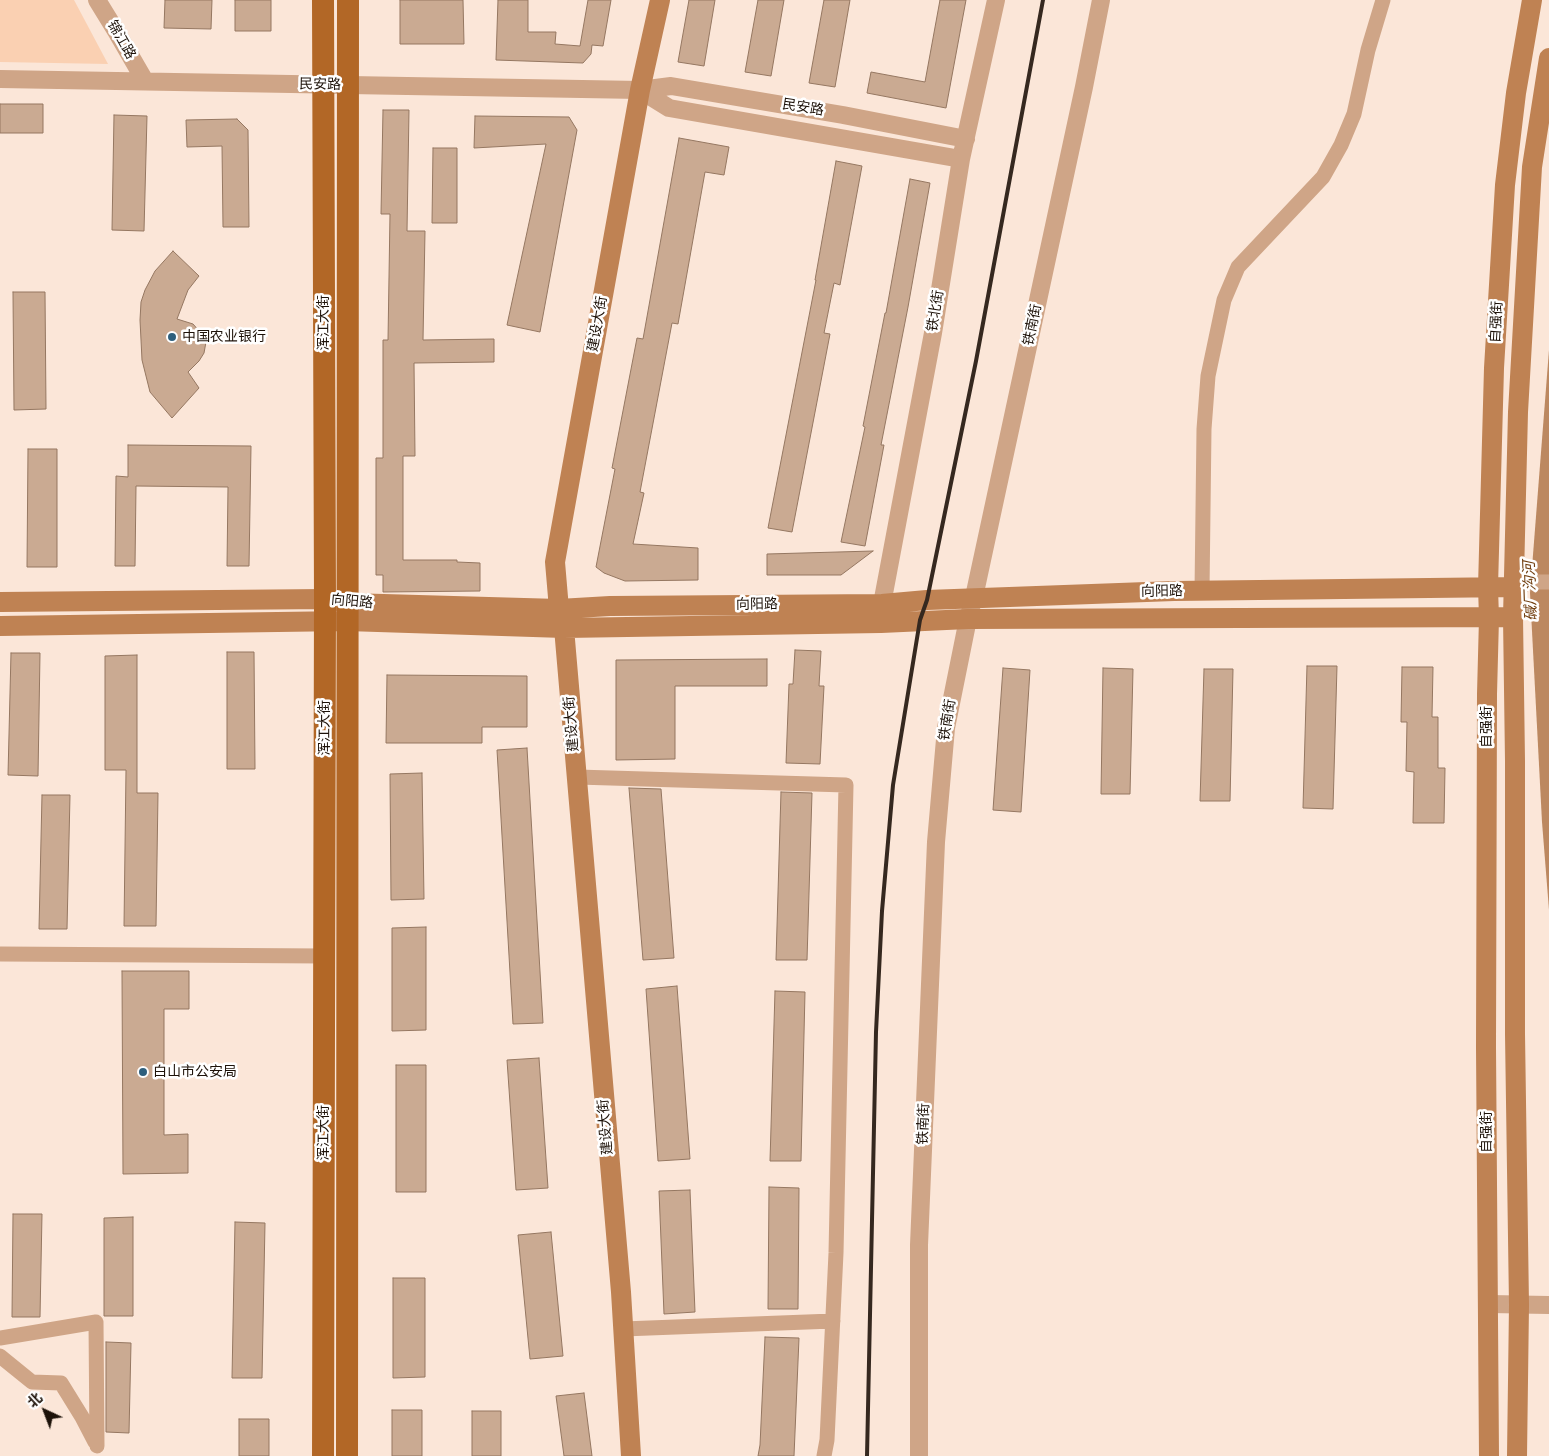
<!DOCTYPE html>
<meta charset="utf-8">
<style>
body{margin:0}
#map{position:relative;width:1549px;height:1456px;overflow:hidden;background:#fbe6d8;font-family:"DejaVu Sans","Noto Sans SC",sans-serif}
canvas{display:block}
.north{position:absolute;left:20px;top:1386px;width:50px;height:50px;-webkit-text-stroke:4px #fff;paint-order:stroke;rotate:317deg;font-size:14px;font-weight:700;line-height:20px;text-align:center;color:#1d1209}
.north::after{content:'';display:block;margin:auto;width:18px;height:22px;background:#1d1209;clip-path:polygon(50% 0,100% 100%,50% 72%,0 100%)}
</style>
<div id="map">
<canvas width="1549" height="1456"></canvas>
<div class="north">北</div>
</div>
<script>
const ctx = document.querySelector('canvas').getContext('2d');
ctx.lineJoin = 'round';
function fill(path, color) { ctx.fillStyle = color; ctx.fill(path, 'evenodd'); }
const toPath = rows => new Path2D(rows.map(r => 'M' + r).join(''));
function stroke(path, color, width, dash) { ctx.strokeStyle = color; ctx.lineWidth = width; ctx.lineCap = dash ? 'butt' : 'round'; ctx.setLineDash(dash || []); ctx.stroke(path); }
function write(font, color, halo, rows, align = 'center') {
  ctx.font = font + ' "DejaVu Sans","Noto Sans SC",sans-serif'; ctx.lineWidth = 5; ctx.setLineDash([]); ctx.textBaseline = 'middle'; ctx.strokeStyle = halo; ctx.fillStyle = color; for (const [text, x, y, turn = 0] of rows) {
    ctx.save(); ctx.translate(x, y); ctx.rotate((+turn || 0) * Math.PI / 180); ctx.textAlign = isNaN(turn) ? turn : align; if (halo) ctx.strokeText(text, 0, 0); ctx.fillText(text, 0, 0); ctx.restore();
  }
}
fill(toPath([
 [0,0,74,0,108,64,0,62]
]), '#fad0b2');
fill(toPath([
 [1549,350,1549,910,1542,822,1530,593]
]), '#bc8860');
const building = toPath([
 [165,0,212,0,211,29,164,28,165,0],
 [235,0,271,0,271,31,235,31,235,0],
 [400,0,463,0,464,44,400,44,400,0],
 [498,0,528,0,528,32,556,32,555,44,580,46,588,0,611,0,603,46,592,45,591,54,583,63,496,60,498,0],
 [689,0,715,0,704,66,678,62,689,0],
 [758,0,784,0,771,76,745,72,758,0],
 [824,0,850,0,835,87,809,83,824,0],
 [940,0,966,0,946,108,867,93,871,72,925,82,940,0],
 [0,104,43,104,43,133,0,133,0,104],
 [383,110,409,110,407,231,425,231,423,340,494,339,494,362,414,363,415,456,403,456,403,560,457,560,457,562,480,563,480,591,383,592,383,575,376,575,376,458,383,458,383,340,388,340,390,214,381,214,383,110],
 [114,115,147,116,144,231,112,230,114,115],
 [475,116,569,117,577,130,540,332,507,325,546,144,474,148,475,116],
 [237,119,248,130,249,227,223,227,222,146,187,147,186,120,237,119],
 [679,138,729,147,724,175,705,172,678,324,672,323,640,492,644,493,633,544,698,548,698,580,625,581,604,573,596,567,615,469,612,468,637,338,643,339,679,138],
 [433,148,457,148,457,223,432,223,433,148],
 [836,161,862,166,840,285,834,283,824,333,830,334,792,532,768,528,816,280,815,280,836,161],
 [910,179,930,183,908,307,881,445,884,445,865,546,841,542,865,427,863,426,885,313,886,313,910,179],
 [173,251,199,276,188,290,177,319,193,324,201,333,206,342,204,353,199,361,188,372,199,388,172,418,150,392,142,360,140,320,141,302,145,290,155,271,173,251],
 [13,292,45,292,46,409,14,410,13,292],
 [128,445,251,446,249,566,227,566,228,487,136,486,135,566,115,566,116,476,128,477,128,445],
 [28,449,57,449,57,567,27,567,28,449],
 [873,551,841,575,767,575,767,554,873,551],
 [795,650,821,651,819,686,824,686,820,764,786,763,789,684,793,684,795,650],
 [227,652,254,652,255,769,227,769,227,652],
 [11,653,40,653,38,776,8,775,11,653],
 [137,655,137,793,158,793,156,926,124,926,126,770,105,770,105,656,137,655],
 [767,659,767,686,675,686,675,759,616,760,616,660,767,659],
 [1307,666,1337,666,1333,809,1303,808,1307,666],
 [1402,667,1433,667,1432,717,1438,717,1438,768,1445,768,1444,823,1413,823,1414,772,1406,771,1407,722,1401,722,1402,667],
 [1003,668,1030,670,1021,812,993,810,1003,668],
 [1103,668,1133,669,1130,794,1101,794,1103,668],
 [1204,669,1233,669,1230,801,1200,801,1204,669],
 [387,675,527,676,527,727,482,727,482,743,386,743,387,675],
 [527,748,543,1023,513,1024,497,750,527,748],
 [422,773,424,899,391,900,390,774,422,773],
 [629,788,661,789,674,958,643,960,629,788],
 [781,792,812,793,807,960,776,960,781,792],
 [42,795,70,795,67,929,39,929,42,795],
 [426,927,426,1030,392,1031,392,928,426,927],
 [122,971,189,971,189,1009,164,1009,164,1135,188,1134,188,1173,123,1174,122,971],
 [677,986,690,1159,658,1161,646,989,677,986],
 [775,991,805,992,801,1161,770,1161,775,991],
 [539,1058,548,1188,516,1190,507,1060,539,1058],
 [396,1065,426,1065,426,1192,396,1192,396,1065],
 [769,1187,799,1188,798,1309,768,1309,769,1187],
 [690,1190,695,1312,664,1314,659,1191,690,1190],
 [13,1214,42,1214,40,1317,12,1317,13,1214],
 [133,1217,133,1316,104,1316,104,1218,133,1217],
 [235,1222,265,1223,262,1378,232,1378,235,1222],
 [551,1232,563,1356,530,1359,518,1235,551,1232],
 [393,1278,425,1278,425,1377,393,1378,393,1278],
 [765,1337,799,1338,794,1456,758,1456,760,1445,765,1337],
 [106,1342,131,1343,129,1433,106,1432,106,1342],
 [584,1393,592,1456,564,1456,556,1396,584,1393],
 [392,1410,422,1410,422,1456,392,1456,392,1410],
 [472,1411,501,1411,501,1456,472,1456,472,1411],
 [239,1419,269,1419,269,1456,239,1456,239,1419]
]);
fill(building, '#caaa92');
stroke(building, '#957761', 1);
stroke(toPath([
 [1202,591,1204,429,1208,376,1224,300,1238,267,1323,177,1341,145,1354,114,1368,50,1383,0],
 [1514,601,1524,582,1549,582],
 [577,777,846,785,836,1253,827,1440,824,1456],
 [0,954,324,956],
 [623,1329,833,1321],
 [0,1338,96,1322,97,1446],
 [0,1356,32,1382,61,1383,82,1417,95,1442]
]), '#cfa587', 15);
stroke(toPath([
 [97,0,116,31,145,81],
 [0,79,640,90,671,86,843,115,966,139],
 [640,90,669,108,961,159],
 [881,616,882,604,933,333,961,159,996,0],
 [1489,1304,1549,1305],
 [919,1456,919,1245,936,842,946,728,968,619,974,597,1084,87,1101,0]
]), '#cfa587', 18);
stroke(toPath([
 [0,602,325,599,348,603,559,609,610,606,882,604,927,600,1174,591,1514,587],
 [0,626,347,621,564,628,881,623,968,619,1513,617],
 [631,1456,621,1292,564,628,559,609,555,562,640,90,660,0],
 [1489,1456,1486,1047,1487,694,1489,618,1488,587,1494,368,1505,185,1516,93,1532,0],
 [1517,1456,1519,1305,1515,1034,1515,761,1513,617,1518,412,1532,167,1549,58]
]), '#bf8253', 20);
stroke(toPath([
 [323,0,325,599,323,1456],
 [347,1456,348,0]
]), '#b26726', 22);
stroke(toPath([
 [867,1456,876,1032,882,911,893,785,920,620,927,600,976,361,1043,0]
]), '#35281f', 4);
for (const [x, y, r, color] of [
 [172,337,5,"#2e5f7d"],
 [143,1072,5,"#2e5f7d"]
]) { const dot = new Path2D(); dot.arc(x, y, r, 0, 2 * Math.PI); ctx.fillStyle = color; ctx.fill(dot); stroke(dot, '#fff', 2); }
write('14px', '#1d1209', '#fff', [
 ["锦江路",121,40,60],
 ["民安路",320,85,1],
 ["民安路",803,108,9],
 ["铁北街",936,311,-81],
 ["自强街",1497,322,-87],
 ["浑江大街",324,323,-90],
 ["建设大街",598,324,-80],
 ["铁南街",1033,325,-78],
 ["向阳路",1162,592,-1],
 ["向阳路",352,602,5],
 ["向阳路",757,605,-1],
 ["铁南街",948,720,-81],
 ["建设大街",572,724,-95],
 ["自强街",1487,727,-90],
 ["浑江大街",325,728,-90],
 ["铁南街",924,1124,-88],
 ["建设大街",606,1127,-95],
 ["自强街",1487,1132,-90],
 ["浑江大街",324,1133,-90]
]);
write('14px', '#1d1209', '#fff', [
 ["中国农业银行",182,337],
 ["白山市公安局",153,1072]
], 'left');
write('italic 15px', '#713e0f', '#fff', [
 ["碱厂沟河",1531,591,-92]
]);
</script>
